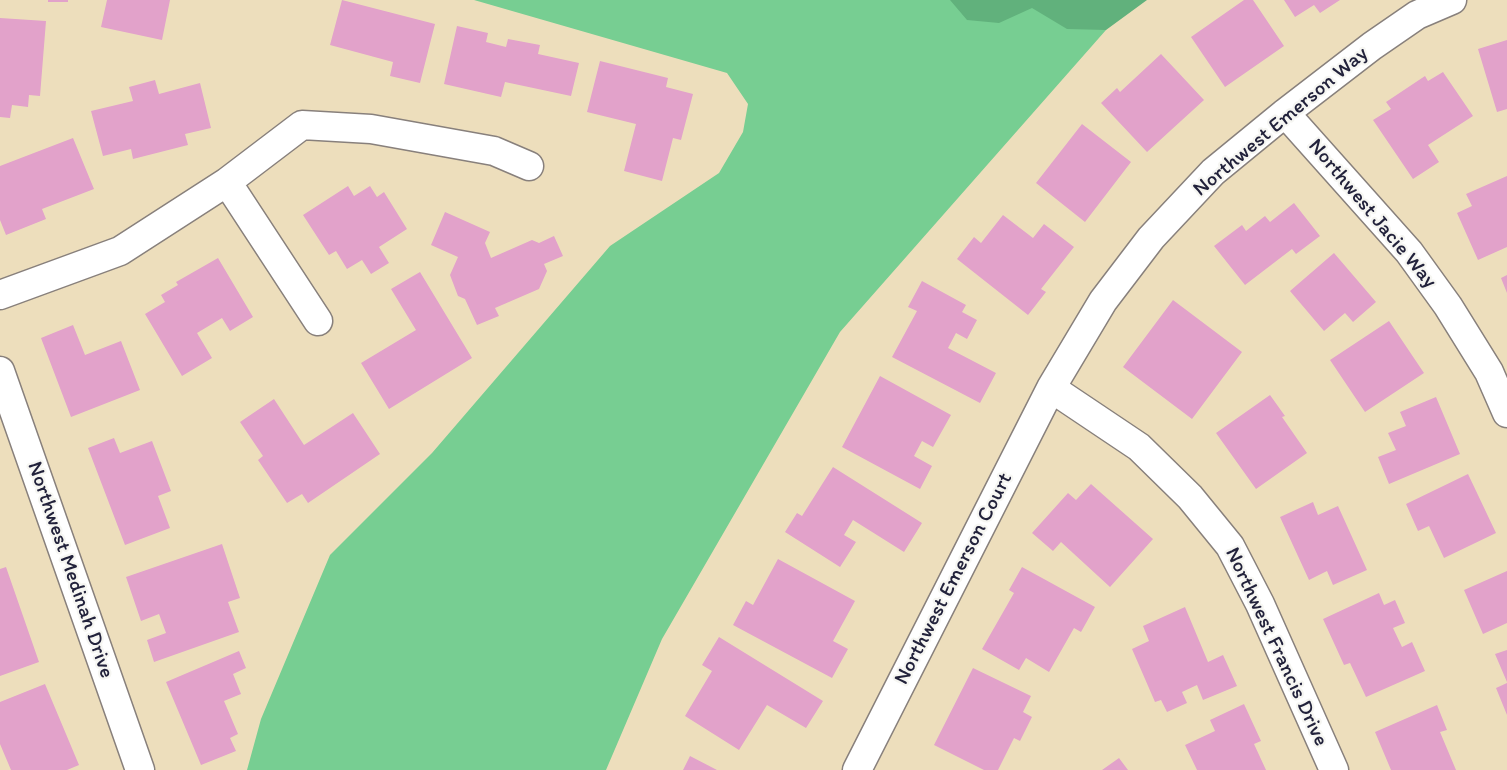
<!DOCTYPE html>
<style>
body{margin:0}
canvas{display:block;background:#eddebc}
</style>
<canvas width="1507" height="770"></canvas>
<script>
const ctx = document.querySelector('canvas').getContext('2d');
ctx.lineJoin = 'round';
function fill(path, color) { ctx.fillStyle = color; ctx.fill(path, 'evenodd'); }
const toPath = rows => new Path2D(rows.map(r => 'M' + r).join(''));
function stroke(path, color, width, dash) { ctx.strokeStyle = color; ctx.lineWidth = width; ctx.lineCap = dash ? 'butt' : 'round'; ctx.setLineDash(dash || []); ctx.stroke(path); }
function write(font, color, halo, rows, align = 'center') {
  ctx.font = font + ' Itim,sans-serif'; ctx.lineWidth = 4.5; ctx.setLineDash([]); ctx.textBaseline = 'middle'; ctx.strokeStyle = halo; ctx.fillStyle = color; for (const [text, x, y, turn = 0] of rows) {
    ctx.save(); ctx.translate(x, y); ctx.rotate((+turn || 0) * Math.PI / 180); ctx.textAlign = isNaN(turn) ? turn : align; if (halo) ctx.strokeText(text, 0, 0); ctx.fillText(text, 0, 0); ctx.restore();
  }
}
fill(toPath([
 [474,0,1079,0,1106,30,840,332,662,639,606,770,247,770,261,719,330,555,432,453,610,246,719,173,743,132,748,104,727,73]
]), '#77ce92');
fill(toPath([
 [950,0,1147,0,1106,30,1067,29,1032,8,999,23,967,20]
]), '#61b17c');
fill(toPath([
 [48,0,68,0,68,2,48,2],
 [107,0,170,0,162,40,101,27],
 [342,0,435,24,420,83,390,76,393,62,330,45],
 [1244,0,1253,0,1284,46,1225,87,1191,37],
 [1284,0,1340,0,1320,13,1314,5,1295,17],
 [0,18,46,21,40,96,29,95,28,107,12,105,10,118,0,117],
 [457,26,488,33,486,42,506,47,508,39,540,45,538,54,579,63,571,96,505,82,501,97,444,84],
 [1507,40,1507,109,1497,112,1478,49],
 [1161,54,1204,100,1147,152,1101,103,1117,88,1120,92],
 [600,61,668,78,666,87,693,94,681,140,673,138,662,181,624,171,636,124,587,112],
 [1443,72,1473,116,1428,145,1439,162,1413,179,1373,120,1391,109,1386,102,1425,76,1428,81],
 [155,80,159,94,200,83,211,128,185,134,188,145,133,159,131,149,103,156,91,111,133,101,129,87],
 [1082,124,1131,162,1085,222,1036,183],
 [73,138,94,189,42,209,46,219,6,235,0,220,0,166],
 [1507,176,1507,247,1478,260,1457,213,1472,206,1466,194],
 [348,186,354,196,370,186,377,197,384,192,407,229,379,247,389,263,371,274,362,260,347,269,336,251,329,255,303,215],
 [1294,203,1320,236,1296,254,1292,249,1245,285,1214,246,1242,225,1246,231,1265,216,1270,222],
 [445,212,490,232,485,243,491,258,532,240,539,243,554,236,563,256,544,264,547,271,539,289,495,308,499,316,477,325,465,299,458,296,450,275,458,257,431,245],
 [1003,215,1033,238,1044,224,1074,247,1041,289,1046,292,1028,315,957,259,974,237,981,243],
 [1334,253,1376,302,1353,322,1345,313,1324,331,1290,291],
 [218,258,253,317,230,331,222,318,197,333,212,358,182,376,145,314,165,302,161,295,178,285,176,282],
 [420,272,472,358,389,409,361,363,416,330,391,289],
 [1507,275,1507,293,1501,278],
 [922,281,966,305,962,312,977,320,967,339,956,333,948,348,996,373,980,403,892,357,917,311,908,307],
 [1173,300,1242,352,1192,419,1123,367],
 [1389,321,1424,373,1365,412,1330,360],
 [73,325,85,355,121,341,140,390,71,417,41,338],
 [880,376,951,415,933,447,922,441,914,456,932,466,920,489,842,447],
 [1270,395,1285,416,1282,417,1307,453,1256,489,1216,433],
 [1436,397,1460,454,1389,484,1378,457,1396,450,1388,433,1406,426,1400,412],
 [274,399,304,445,353,413,380,454,308,503,302,494,287,503,258,460,263,456,240,422],
 [114,438,120,453,152,441,171,491,158,496,170,528,125,545,88,448],
 [833,467,922,523,904,552,853,520,844,535,856,542,840,567,785,532,797,513,802,516],
 [1468,474,1496,533,1444,558,1429,526,1418,531,1406,504],
 [1091,484,1153,539,1110,587,1061,542,1053,551,1032,533,1068,493,1076,500],
 [1313,502,1318,515,1338,506,1367,570,1333,585,1327,571,1309,580,1280,517],
 [222,544,240,598,228,602,239,632,154,662,147,640,166,633,159,614,141,621,126,577],
 [778,559,855,601,833,641,848,649,832,678,733,625,746,601,753,605],
 [6,567,39,662,0,676,0,569],
 [1022,567,1095,607,1081,632,1074,628,1049,672,1026,658,1019,670,982,649,1014,593,1009,590],
 [1507,571,1507,623,1483,634,1464,590],
 [1379,593,1384,605,1395,600,1405,623,1393,628,1402,647,1412,642,1425,671,1366,697,1350,663,1344,665,1323,619],
 [1185,607,1208,662,1223,655,1237,686,1203,700,1197,685,1182,692,1187,703,1167,712,1161,700,1155,702,1132,649,1149,641,1143,626],
 [719,637,823,701,806,728,767,705,739,750,685,716,712,671,702,665],
 [1507,650,1507,682,1495,654],
 [239,651,246,668,233,674,241,694,224,701,238,734,230,738,236,751,201,765,166,682],
 [973,668,1031,696,1023,712,1032,717,1020,741,1014,738,998,770,984,770,934,745],
 [1507,683,1507,715,1496,688],
 [45,684,79,765,67,770,11,770,0,744,0,702],
 [1244,704,1261,741,1254,744,1266,770,1197,770,1185,745,1215,731,1210,720],
 [1437,705,1447,730,1440,732,1456,770,1391,770,1375,732],
 [690,756,717,770,683,770],
 [1119,758,1128,770,1102,770]
]), '#e2a2ca');
const minor = toPath([
 [1285,113,1409,252,1448,306,1489,372,1507,413],
 [227,182,318,321],
 [0,295,120,251,227,182,302,125,371,129,494,151,529,166],
 [0,371,140,770],
 [1051,388,1139,447,1190,497,1230,546,1260,604,1334,770],
 [857,770,1051,388,1103,301,1151,238,1213,172,1285,113,1372,46,1417,15,1452,0]
]);
stroke(minor, '#88807c', 31);
stroke(minor, '#fff', 28);
write('21px', '#22223b', '#f6f6f2', [
 ["Northwest Emerson Way",1281,122,-40],
 ["Northwest Jacie Way",1372,214,50],
 ["Northwest Medinah Drive",70,570,71],
 ["Northwest Emerson Court",954,579,-63],
 ["Northwest Francis Drive",1276,647,65]
]);
</script>
